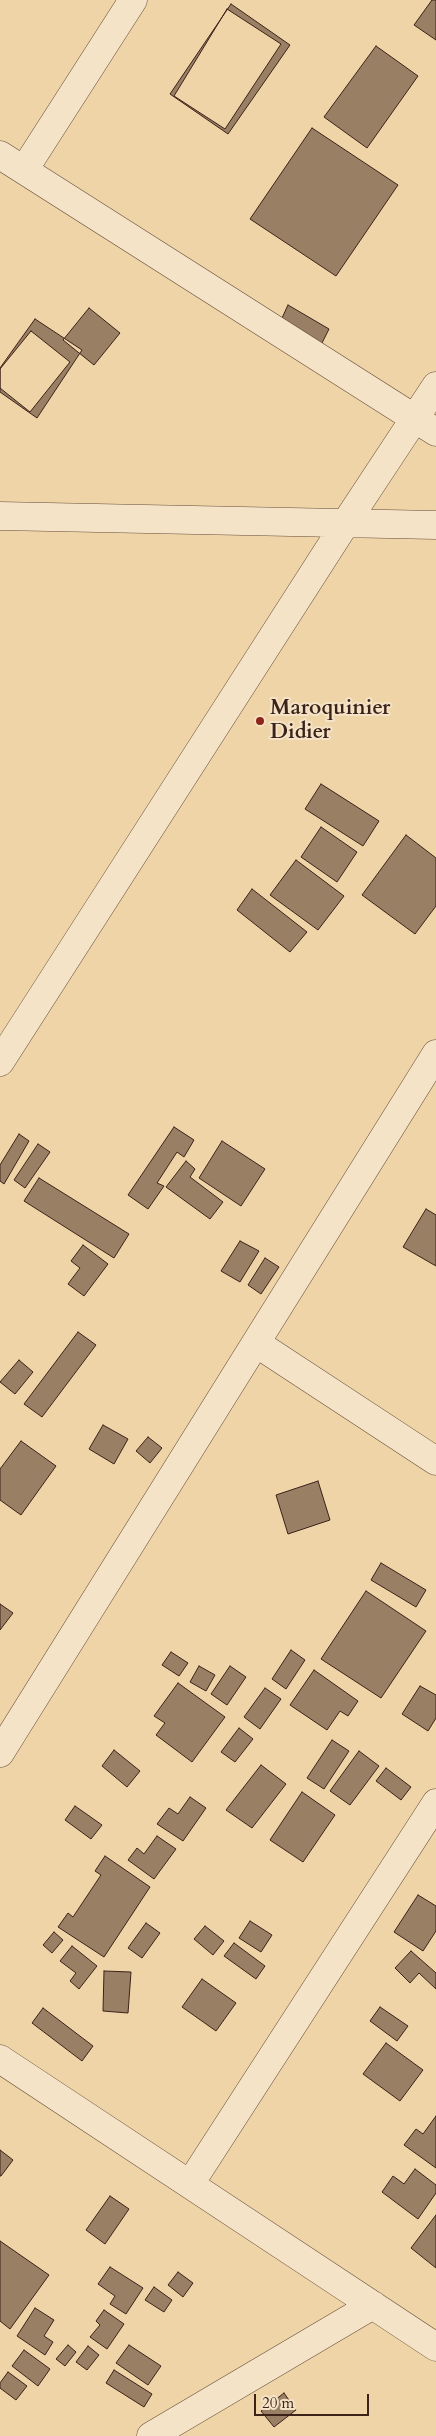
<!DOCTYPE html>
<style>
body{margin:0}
#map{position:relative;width:436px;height:2436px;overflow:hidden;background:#eed4a7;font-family:Cardo,serif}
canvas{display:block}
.scale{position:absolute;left:254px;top:2394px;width:115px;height:22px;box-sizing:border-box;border:2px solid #3c2219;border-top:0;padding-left:6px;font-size:15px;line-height:18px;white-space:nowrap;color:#3c2219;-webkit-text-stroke:4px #f4e3c6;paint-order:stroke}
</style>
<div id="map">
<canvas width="436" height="2436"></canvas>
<div class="scale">20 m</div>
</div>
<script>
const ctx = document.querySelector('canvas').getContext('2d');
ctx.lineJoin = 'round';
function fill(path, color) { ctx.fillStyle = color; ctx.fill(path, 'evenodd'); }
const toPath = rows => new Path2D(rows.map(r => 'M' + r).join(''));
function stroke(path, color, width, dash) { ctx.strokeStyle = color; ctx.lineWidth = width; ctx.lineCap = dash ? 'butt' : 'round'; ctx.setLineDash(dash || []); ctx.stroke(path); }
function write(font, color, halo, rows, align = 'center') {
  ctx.font = font + ' Cardo,serif'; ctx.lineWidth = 4; ctx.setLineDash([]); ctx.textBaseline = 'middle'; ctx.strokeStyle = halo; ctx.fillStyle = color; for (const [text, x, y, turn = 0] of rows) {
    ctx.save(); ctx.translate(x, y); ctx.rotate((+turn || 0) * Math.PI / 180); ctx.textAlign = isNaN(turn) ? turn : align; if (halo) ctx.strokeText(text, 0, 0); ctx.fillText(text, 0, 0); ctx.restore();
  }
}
const building = toPath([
 [432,0,436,0,436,40,414,25,432,0],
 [231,4,290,45,228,134,170,94,231,4],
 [227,9,281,44,225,129,174,96,227,9],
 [376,46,418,76,367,148,324,117,376,46],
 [312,128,398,185,336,276,250,219,312,128],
 [288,305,329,329,321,345,282,318,288,305],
 [89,308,120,333,94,365,63,340,89,308],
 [35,319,82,350,37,418,0,392,0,368,35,319],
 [31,331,70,362,30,412,0,388,0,369,31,331],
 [321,784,379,821,363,846,305,809,321,784],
 [321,827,357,852,337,882,301,857,321,827],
 [406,835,436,858,436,906,415,934,362,895,406,835],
 [296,860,344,896,318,930,270,895,296,860],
 [252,889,307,932,290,952,237,910,252,889],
 [174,1127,194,1140,184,1157,177,1152,157,1183,164,1186,148,1209,128,1195,174,1127],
 [19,1134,29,1141,4,1184,0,1181,0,1165,19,1134],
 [222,1141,265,1169,241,1206,199,1178,222,1141],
 [38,1144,50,1152,25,1188,14,1180,38,1144],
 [186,1161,195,1169,190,1177,223,1202,210,1219,166,1187,186,1161],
 [39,1178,129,1234,114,1258,24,1201,39,1178],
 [426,1209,436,1215,436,1266,403,1247,426,1209],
 [240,1241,259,1251,240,1282,221,1271,240,1241],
 [83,1245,108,1264,84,1296,68,1284,80,1268,71,1261,83,1245],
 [265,1258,279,1267,261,1294,248,1285,265,1258],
 [78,1332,96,1345,42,1417,24,1404,78,1332],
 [19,1360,33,1372,15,1394,0,1382,19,1360],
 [103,1425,128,1439,114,1464,89,1449,103,1425],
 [148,1437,162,1448,150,1463,136,1451,148,1437],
 [21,1441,56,1466,21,1515,0,1500,0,1469,21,1441],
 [318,1481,330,1520,288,1534,276,1495,318,1481],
 [381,1563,426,1590,416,1607,371,1580,381,1563],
 [366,1591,426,1631,381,1698,321,1659,366,1591],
 [0,1604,13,1613,0,1630,0,1604],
 [291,1650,305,1660,286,1689,272,1679,291,1650],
 [171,1652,188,1663,179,1676,162,1665,171,1652],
 [199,1666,215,1675,206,1691,190,1682,199,1666],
 [230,1666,246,1677,227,1705,211,1694,230,1666],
 [314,1670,358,1701,348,1716,340,1711,327,1730,290,1705,314,1670],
 [178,1683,225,1717,192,1762,156,1735,165,1723,154,1716,178,1683],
 [420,1686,436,1695,436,1718,428,1731,402,1714,420,1686],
 [265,1688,281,1699,260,1729,244,1717,265,1688],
 [239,1728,253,1739,235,1762,221,1752,239,1728],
 [332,1740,349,1751,324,1789,307,1778,332,1740],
 [114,1750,140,1771,127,1787,102,1766,114,1750],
 [359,1751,379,1766,350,1805,330,1791,359,1751],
 [261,1765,286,1784,252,1828,226,1810,261,1765],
 [386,1768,411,1787,401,1800,376,1781,386,1768],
 [302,1792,335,1815,303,1862,270,1840,302,1792],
 [190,1797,206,1808,183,1841,157,1824,169,1808,178,1814,190,1797],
 [75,1806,102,1825,91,1839,65,1820,75,1806],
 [157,1836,176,1849,154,1879,128,1860,137,1848,144,1854,157,1836],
 [105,1856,150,1887,104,1957,58,1927,68,1913,73,1917,101,1875,95,1871,105,1856],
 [418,1895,436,1906,436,1931,423,1951,394,1932,418,1895],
 [250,1921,272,1935,261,1952,239,1938,250,1921],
 [146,1923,160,1933,142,1958,128,1948,146,1923],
 [205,1926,224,1941,213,1955,194,1939,205,1926],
 [54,1932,63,1940,52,1953,43,1945,54,1932],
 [234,1943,265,1966,256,1979,224,1956,234,1943],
 [72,1946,97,1966,79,1989,70,1981,76,1973,60,1961,72,1946],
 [411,1951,436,1973,436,1989,419,1973,410,1983,395,1968,411,1951],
 [104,1971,131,1972,128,2013,103,2011,104,1971],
 [202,1979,236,2003,216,2031,182,2007,202,1979],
 [380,2007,408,2026,397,2041,370,2021,380,2007],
 [43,2008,93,2046,82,2061,32,2023,43,2008],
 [386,2043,423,2070,400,2101,363,2074,386,2043],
 [436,2116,436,2168,404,2145,416,2129,423,2134,436,2116],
 [0,2150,13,2160,1,2176,0,2176,0,2150],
 [415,2169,436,2185,436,2193,418,2219,382,2192,393,2176,404,2184,415,2169],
 [110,2196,129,2209,105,2244,86,2230,110,2196],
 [436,2215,436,2268,411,2248,436,2215],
 [0,2241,49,2275,10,2329,0,2321,0,2241],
 [110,2267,143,2288,126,2314,110,2304,115,2296,98,2284,110,2267],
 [178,2272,193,2283,183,2297,168,2285,178,2272],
 [154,2287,172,2300,164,2312,145,2300,154,2287],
 [35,2308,54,2320,44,2336,53,2342,45,2355,17,2336,35,2308],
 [104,2310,124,2324,107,2349,90,2337,100,2325,96,2321,104,2310],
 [68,2345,76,2352,65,2366,56,2359,68,2345],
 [129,2345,161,2366,148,2385,116,2363,129,2345],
 [88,2346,99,2355,87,2370,76,2362,88,2346],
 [24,2350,50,2369,38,2386,12,2366,24,2350],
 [114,2370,152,2394,144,2407,106,2383,114,2370],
 [8,2372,27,2386,16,2400,0,2388,0,2383,8,2372],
 [284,2393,296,2410,274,2427,261,2411,284,2393]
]);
fill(building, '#997f63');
stroke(building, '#3c2219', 1);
const minor = toPath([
 [0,155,436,432],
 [24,170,133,0],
 [0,516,436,525],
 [0,1062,345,524,436,386],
 [256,1343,436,1461],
 [0,1753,436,1054],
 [0,2059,436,2347],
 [190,2184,436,1803],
 [151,2436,373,2305]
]);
stroke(minor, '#684e3c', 29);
stroke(minor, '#f4e3c6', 28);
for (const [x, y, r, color] of [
 [260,721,5,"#8f2418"]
]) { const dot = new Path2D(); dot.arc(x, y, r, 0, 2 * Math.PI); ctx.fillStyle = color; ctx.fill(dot); stroke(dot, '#f4e3c6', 2); }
write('bold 21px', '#3c2219', '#f4e3c6', [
 ["Maroquinier",270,709],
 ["Didier",270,733]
], 'left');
</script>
